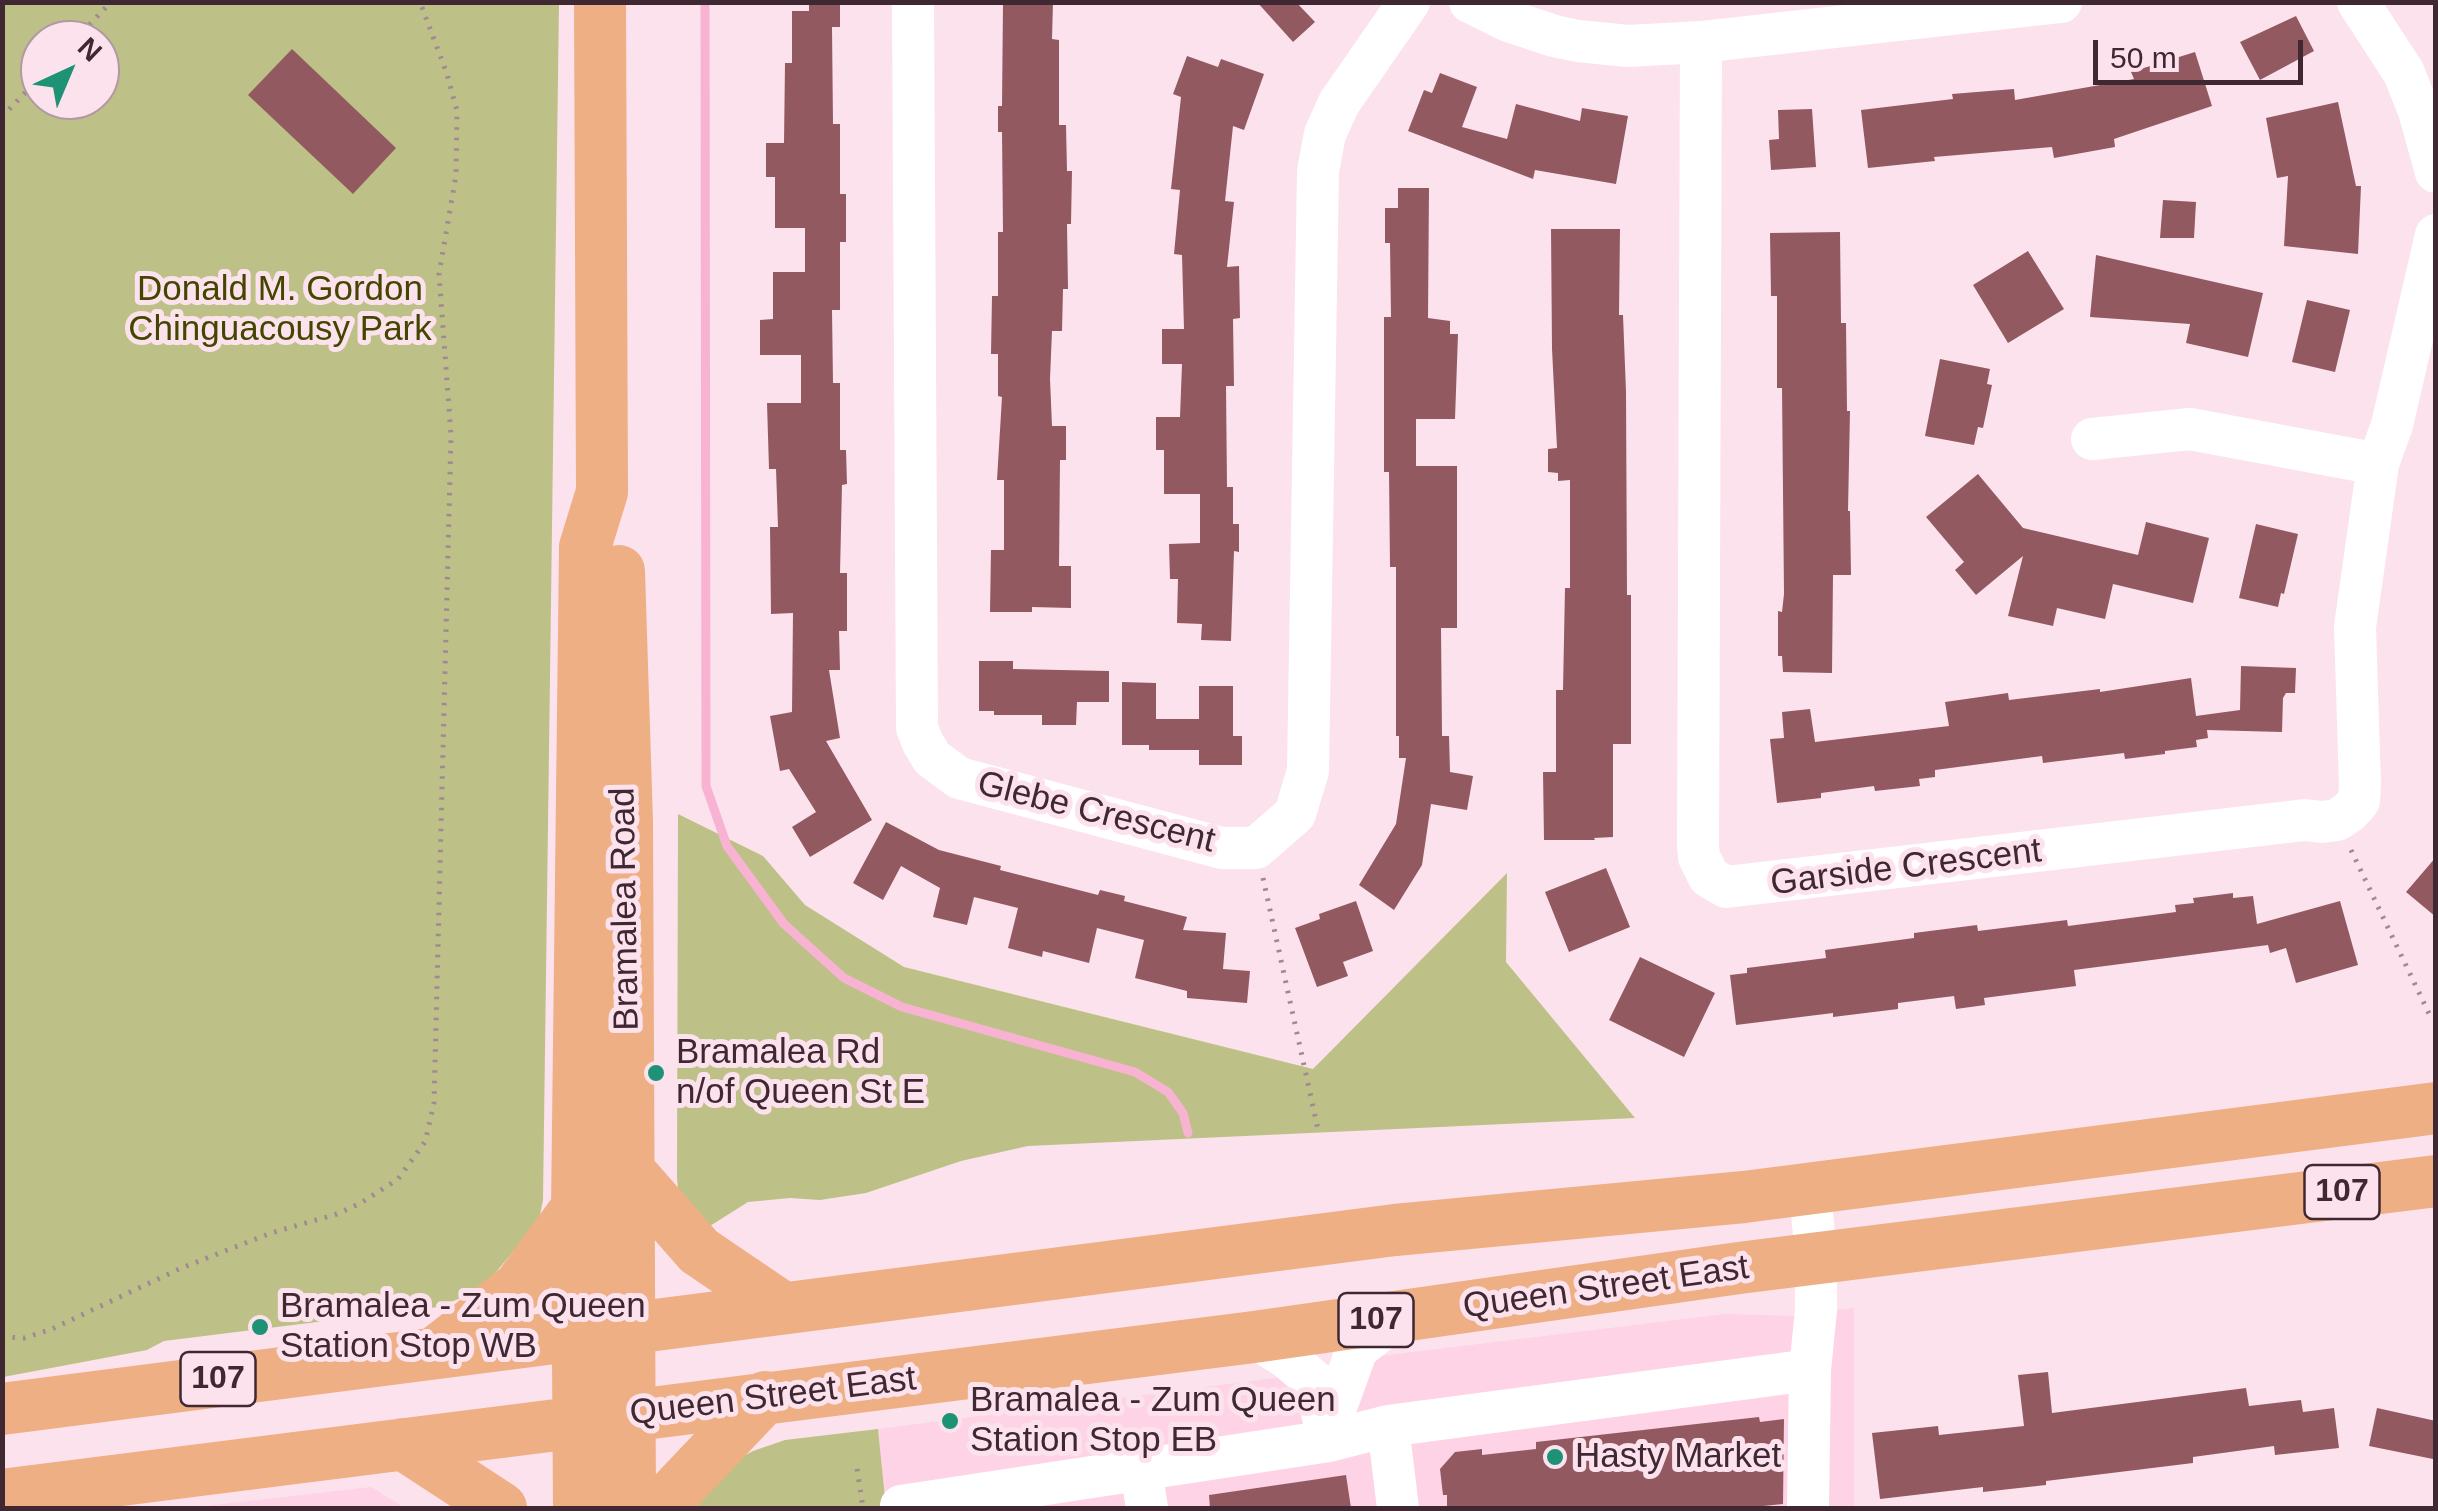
<!DOCTYPE html>
<style>
body{margin:0}
#map{position:relative;width:2438px;height:1511px;overflow:hidden;background:#fce2ed;font-family:Helvetica,sans-serif}
canvas{display:block}
.frame{position:absolute;inset:0;border:5px solid #402833;pointer-events:none}
.north{position:absolute;left:20px;top:20px;width:100px;height:100px;box-sizing:border-box;background:#fce2ed;border:2px solid #b198a3;border-radius:50%;rotate:44deg;font-size:28px;font-weight:700;line-height:40px;text-align:center;color:#402833}
.north::after{content:'';display:block;margin:auto;width:35px;height:45px;background:#1d9275;clip-path:polygon(50% 0,100% 100%,50% 72%,0 100%)}
.scale{position:absolute;left:2093px;top:40px;width:210px;height:45px;box-sizing:border-box;border:5px solid #402833;border-top:0;padding-left:12px;font-size:30px;line-height:35px;white-space:nowrap;color:#402833;-webkit-text-stroke:8px #fce2ed;paint-order:stroke}
</style>
<div id="map">
<canvas width="2438" height="1511"></canvas>
<div class="frame"></div>
<div class="north">N</div>
<div class="scale">50 m</div>
</div>
<script>
const ctx = document.querySelector('canvas').getContext('2d');
ctx.lineJoin = 'round';
function fill(path, color) { ctx.fillStyle = color; ctx.fill(path, 'evenodd'); }
const toPath = rows => new Path2D(rows.map(r => 'M' + r).join(''));
function stroke(path, color, width, dash) { ctx.strokeStyle = color; ctx.lineWidth = width; ctx.lineCap = dash ? 'butt' : 'round'; ctx.setLineDash(dash || []); ctx.stroke(path); }
function write(font, color, halo, rows, align = 'center') {
  ctx.font = font + ' Helvetica,sans-serif'; ctx.lineWidth = 10; ctx.setLineDash([]); ctx.textBaseline = 'middle'; ctx.strokeStyle = halo; ctx.fillStyle = color; for (const [text, x, y, turn = 0] of rows) {
    ctx.save(); ctx.translate(x, y); ctx.rotate((+turn || 0) * Math.PI / 180); ctx.textAlign = isNaN(turn) ? turn : align; if (halo) ctx.strokeText(text, 0, 0); ctx.fillText(text, 0, 0); ctx.restore();
  }
}
fill(toPath([
 [1854,1308,1854,1508,886,1508,878,1429,1291,1376,1372,1357,1725,1314,1793,1316],
 [371,1487,405,1508,188,1508]
]), '#fdd3e5');
fill(toPath([
 [2,3,559,3,543,1200,539,1220,492,1277,466,1296,438,1307,164,1341,147,1350,3,1377],
 [40,40,100,40,100,100,40,100],
 [678,814,763,856,805,905,904,967,1313,1069,1507,873,1506,962,1635,1118,1028,1146,961,1161,866,1193,820,1200,790,1198,748,1202,710,1226,678,1190,677,1177],
 [878,1429,886,1508,692,1508,740,1458,753,1451,785,1440]
]), '#bdc187');
stroke(toPath([
 [705,2,706,786,727,846,784,924,844,978,902,1007,1135,1072,1168,1092,1183,1113,1188,1133]
]), '#f7b3d1', 9);
fill(toPath([
 [809,2,840,2,840,27,832,27,833,124,840,124,840,194,846,194,846,242,840,242,840,310,832,310,833,383,840,383,840,450,846,450,847,484,842,485,840,573,847,573,847,631,839,631,840,670,829,670,840,738,826,741,872,820,810,857,792,827,816,812,789,769,780,771,770,716,792,712,793,613,771,614,770,527,778,527,776,469,769,469,767,403,801,403,801,355,760,355,760,320,773,319,773,272,805,272,805,228,775,228,775,177,766,177,766,143,784,143,785,63,792,63,792,11,809,11],
 [1003,2,1053,2,1052,39,1059,40,1059,125,1066,125,1067,171,1072,171,1071,224,1067,224,1068,289,1063,289,1062,331,1052,331,1050,379,1052,426,1066,426,1066,460,1060,460,1059,566,1071,566,1071,608,1032,607,1032,612,990,612,991,550,1004,550,1004,480,997,480,1002,397,998,396,998,354,991,354,992,296,998,296,998,232,1003,232,1002,132,998,132,998,106,1002,106],
 [1257,2,1296,2,1315,22,1293,42],
 [2296,16,2314,51,2260,80,2240,42],
 [292,49,396,148,353,194,248,95],
 [2195,52,2212,106,2114,139,2115,147,2054,158,2052,147,1934,157,1935,161,1868,168,1861,110,1953,99,1952,94,2014,89,2015,100,2134,79,2131,72],
 [1187,56,1218,67,1221,59,1264,74,1244,130,1233,126,1225,201,1234,202,1227,267,1239,266,1240,318,1233,319,1234,386,1226,386,1227,487,1233,487,1233,524,1239,524,1239,552,1234,551,1231,641,1201,640,1202,624,1177,623,1178,579,1170,579,1169,544,1200,543,1200,494,1164,494,1164,450,1156,450,1156,417,1180,417,1182,364,1162,364,1162,329,1184,329,1182,255,1174,254,1180,190,1171,189,1181,97,1173,94],
 [1440,73,1477,87,1462,127,1507,139,1516,104,1580,121,1582,108,1628,116,1616,184,1535,170,1533,179,1408,131,1424,90,1432,93],
 [2338,102,2356,186,2361,186,2358,254,2284,246,2288,176,2277,178,2266,118],
 [1812,109,1816,167,1771,170,1769,140,1779,139,1778,110],
 [1398,188,1429,188,1428,318,1450,321,1450,334,1458,334,1455,419,1416,419,1416,466,1457,466,1457,628,1441,628,1442,736,1449,736,1450,772,1473,776,1467,810,1431,804,1422,865,1394,910,1359,885,1396,824,1406,758,1399,758,1399,736,1396,736,1396,567,1390,567,1389,472,1384,472,1384,317,1391,317,1390,243,1385,243,1385,208,1398,208],
 [2163,200,2196,202,2194,238,2160,238],
 [1551,229,1620,229,1619,315,1623,315,1626,392,1627,595,1631,595,1631,744,1613,744,1613,837,1594,838,1595,840,1544,840,1543,772,1556,772,1556,690,1563,690,1565,588,1570,588,1570,480,1558,481,1558,473,1548,472,1548,449,1557,448,1552,349],
 [1840,232,1841,323,1846,323,1847,411,1850,411,1848,511,1850,511,1851,575,1833,575,1832,673,1783,672,1782,656,1778,656,1778,611,1782,612,1784,594,1782,388,1777,388,1777,296,1771,296,1770,233],
 [2028,251,2064,309,2008,343,1973,285],
 [2096,255,2263,293,2248,357,2186,343,2190,324,2090,317],
 [2307,300,2350,310,2335,372,2292,362],
 [1940,359,1990,369,1987,384,1992,385,1983,428,1978,427,1974,445,1925,436],
 [1978,474,2023,528,2138,555,2146,522,2209,538,2193,603,2113,584,2105,619,2057,608,2053,626,2008,616,2023,556,1976,595,1955,570,1964,562,1926,517],
 [2256,524,2298,534,2284,594,2281,593,2278,607,2239,598],
 [979,661,1013,661,1013,669,1109,671,1109,702,1077,702,1076,725,1042,725,1042,715,994,715,994,711,979,711],
 [2241,666,2296,668,2295,693,2286,693,2283,698,2282,732,2207,730,2208,738,2196,740,2197,747,2165,751,2165,754,2125,759,2124,753,2043,763,2042,756,1935,770,1935,777,1919,779,1920,786,1875,791,1874,786,1821,793,1821,798,1777,803,1770,739,1784,738,1782,712,1810,709,1815,742,1949,726,1945,702,2008,693,2009,700,2100,689,2100,692,2191,678,2196,716,2240,710],
 [1122,682,1156,683,1156,719,1199,719,1199,686,1233,686,1233,736,1242,736,1242,765,1199,765,1199,750,1149,750,1149,745,1122,745],
 [886,822,939,850,1001,866,1000,870,1098,895,1100,890,1125,896,1124,901,1187,917,1183,930,1226,933,1223,969,1250,971,1247,1003,1187,998,1187,991,1135,978,1144,940,1097,928,1089,963,1043,951,1042,957,1008,948,1018,908,974,897,967,925,933,917,940,888,901,866,883,900,853,883],
 [2436,857,2436,917,2406,892],
 [1606,868,1630,927,1569,952,1545,892],
 [2233,893,2233,898,2253,896,2257,924,2340,901,2358,965,2296,983,2286,948,2270,953,2268,945,2074,970,2076,986,1984,998,1985,1005,1956,1009,1954,996,1898,1003,1898,1009,1833,1017,1833,1013,1736,1025,1730,975,1747,973,1747,968,1826,958,1825,950,1914,938,1914,933,1977,925,1978,931,2067,920,2068,926,2176,912,2175,905,2194,903,2193,898],
 [1356,901,1373,951,1343,962,1348,976,1317,987,1295,928,1320,919,1319,914],
 [1640,957,1715,993,1684,1057,1609,1020],
 [2048,1372,2052,1413,2246,1388,2249,1406,2301,1400,2303,1412,2334,1408,2339,1448,2275,1455,2274,1446,2193,1457,2193,1463,2046,1481,2046,1485,1983,1492,1983,1487,1880,1499,1872,1433,1938,1426,1939,1435,2024,1426,2018,1375],
 [2377,1408,2436,1421,2433,1459,2369,1446],
 [1759,1417,1760,1422,1784,1419,1783,1504,1744,1508,1447,1508,1447,1495,1443,1495,1440,1469,1455,1452,1482,1449,1482,1455,1536,1449,1536,1442],
 [1346,1475,1351,1508,1210,1508,1209,1495]
]), '#935961');
stroke(toPath([
 [75,40,111,2],
 [2,117,40,77],
 [2351,850,2432,1020],
 [1263,878,1319,1134],
 [2,1337,24,1338,52,1329,179,1269,271,1233,337,1214,361,1203,398,1179,425,1142,434,1103,451,435,439,274,456,175,457,111,447,74,420,2],
 [857,1469,863,1508]
]), '#a18893', 5, [2.5, 8]);
stroke(toPath([
 [913,2,917,728,923,743,932,758,959,778,1222,848,1256,848,1295,814,1308,771,1318,171,1325,134,1339,103,1409,2],
 [1470,2,1506,20,1554,36,1578,41,1628,46,1701,42,2061,2],
 [2358,2,2404,73,2419,111,2436,172],
 [1701,42,1698,845,1699,857,1709,877,1726,887,2305,820,2322,822,2337,820,2349,812,2359,801,2360,785,2355,627,2378,464,2392,425,2436,235],
 [2092,439,2190,429,2378,464],
 [1254,1337,1287,1358,1314,1381,1329,1441],
 [1388,1426,1398,1508],
 [1328,1429,1357,1349,1396,1318],
 [1141,1469,1147,1508],
 [902,1508,901,1506,1329,1441,1388,1426,1810,1370],
 [1808,1508,1810,1370,1816,1310,1816,1259,1810,1189]
]), '#fff', 42);
stroke(toPath([
 [619,571,627,822,630,1508],
 [628,1170,699,1251,783,1308],
 [436,1352,519,1287,577,1208],
 [2,1409,1395,1230,1744,1197,2436,1108],
 [403,1444,501,1508],
 [2,1495,1254,1337,1739,1268,2436,1181],
 [579,1508,577,1208,585,547,602,492,600,2],
 [663,1508,674,1493,765,1397]
]), '#eeaf85', 52);
for (const [x, y, r, color] of [
 [656,1073,10,"#1d9275"],
 [260,1327,10,"#1d9275"],
 [950,1421,10,"#1d9275"],
 [1555,1457,10,"#1d9275"]
]) { const dot = new Path2D(); dot.arc(x, y, r, 0, 2 * Math.PI); ctx.fillStyle = color; ctx.fill(dot); stroke(dot, '#fce2ed', 4); }
for (const [x, y, w] of [
 [2342,1192,75],
 [1376,1320,75],
 [218,1379,75]
]) { const box = new Path2D(); box.roundRect(x - w / 2, y - 27, w, 54, 8); ctx.fillStyle = '#fce2ed'; ctx.fill(box); stroke(box, '#402833', 2.5); }
write('bold 32px', '#402833', null, [
 ["107",2342,1192],
 ["107",1376,1320],
 ["107",218,1379]
]);
write('35px', '#444600', '#fce2ed', [
 ["Donald M. Gordon",280,290],
 ["Chinguacousy Park",280,330]
]);
write('35px', '#402833', '#fce2ed', [
 ["Glebe Crescent",1096,813,14],
 ["Garside Crescent",1906,868,-7],
 ["Bramalea Road",626,909,-91],
 ["Queen Street East",1606,1288,-8],
 ["Queen Street East",773,1397,-7]
]);
write('35px', '#402833', '#fce2ed', [
 ["Bramalea Rd",676,1053],
 ["n/of Queen St E",676,1093],
 ["Bramalea - Zum Queen",280,1307],
 ["Station Stop WB",280,1347],
 ["Bramalea - Zum Queen",970,1401],
 ["Station Stop EB",970,1441],
 ["Hasty Market",1575,1457]
], 'left');
</script>
